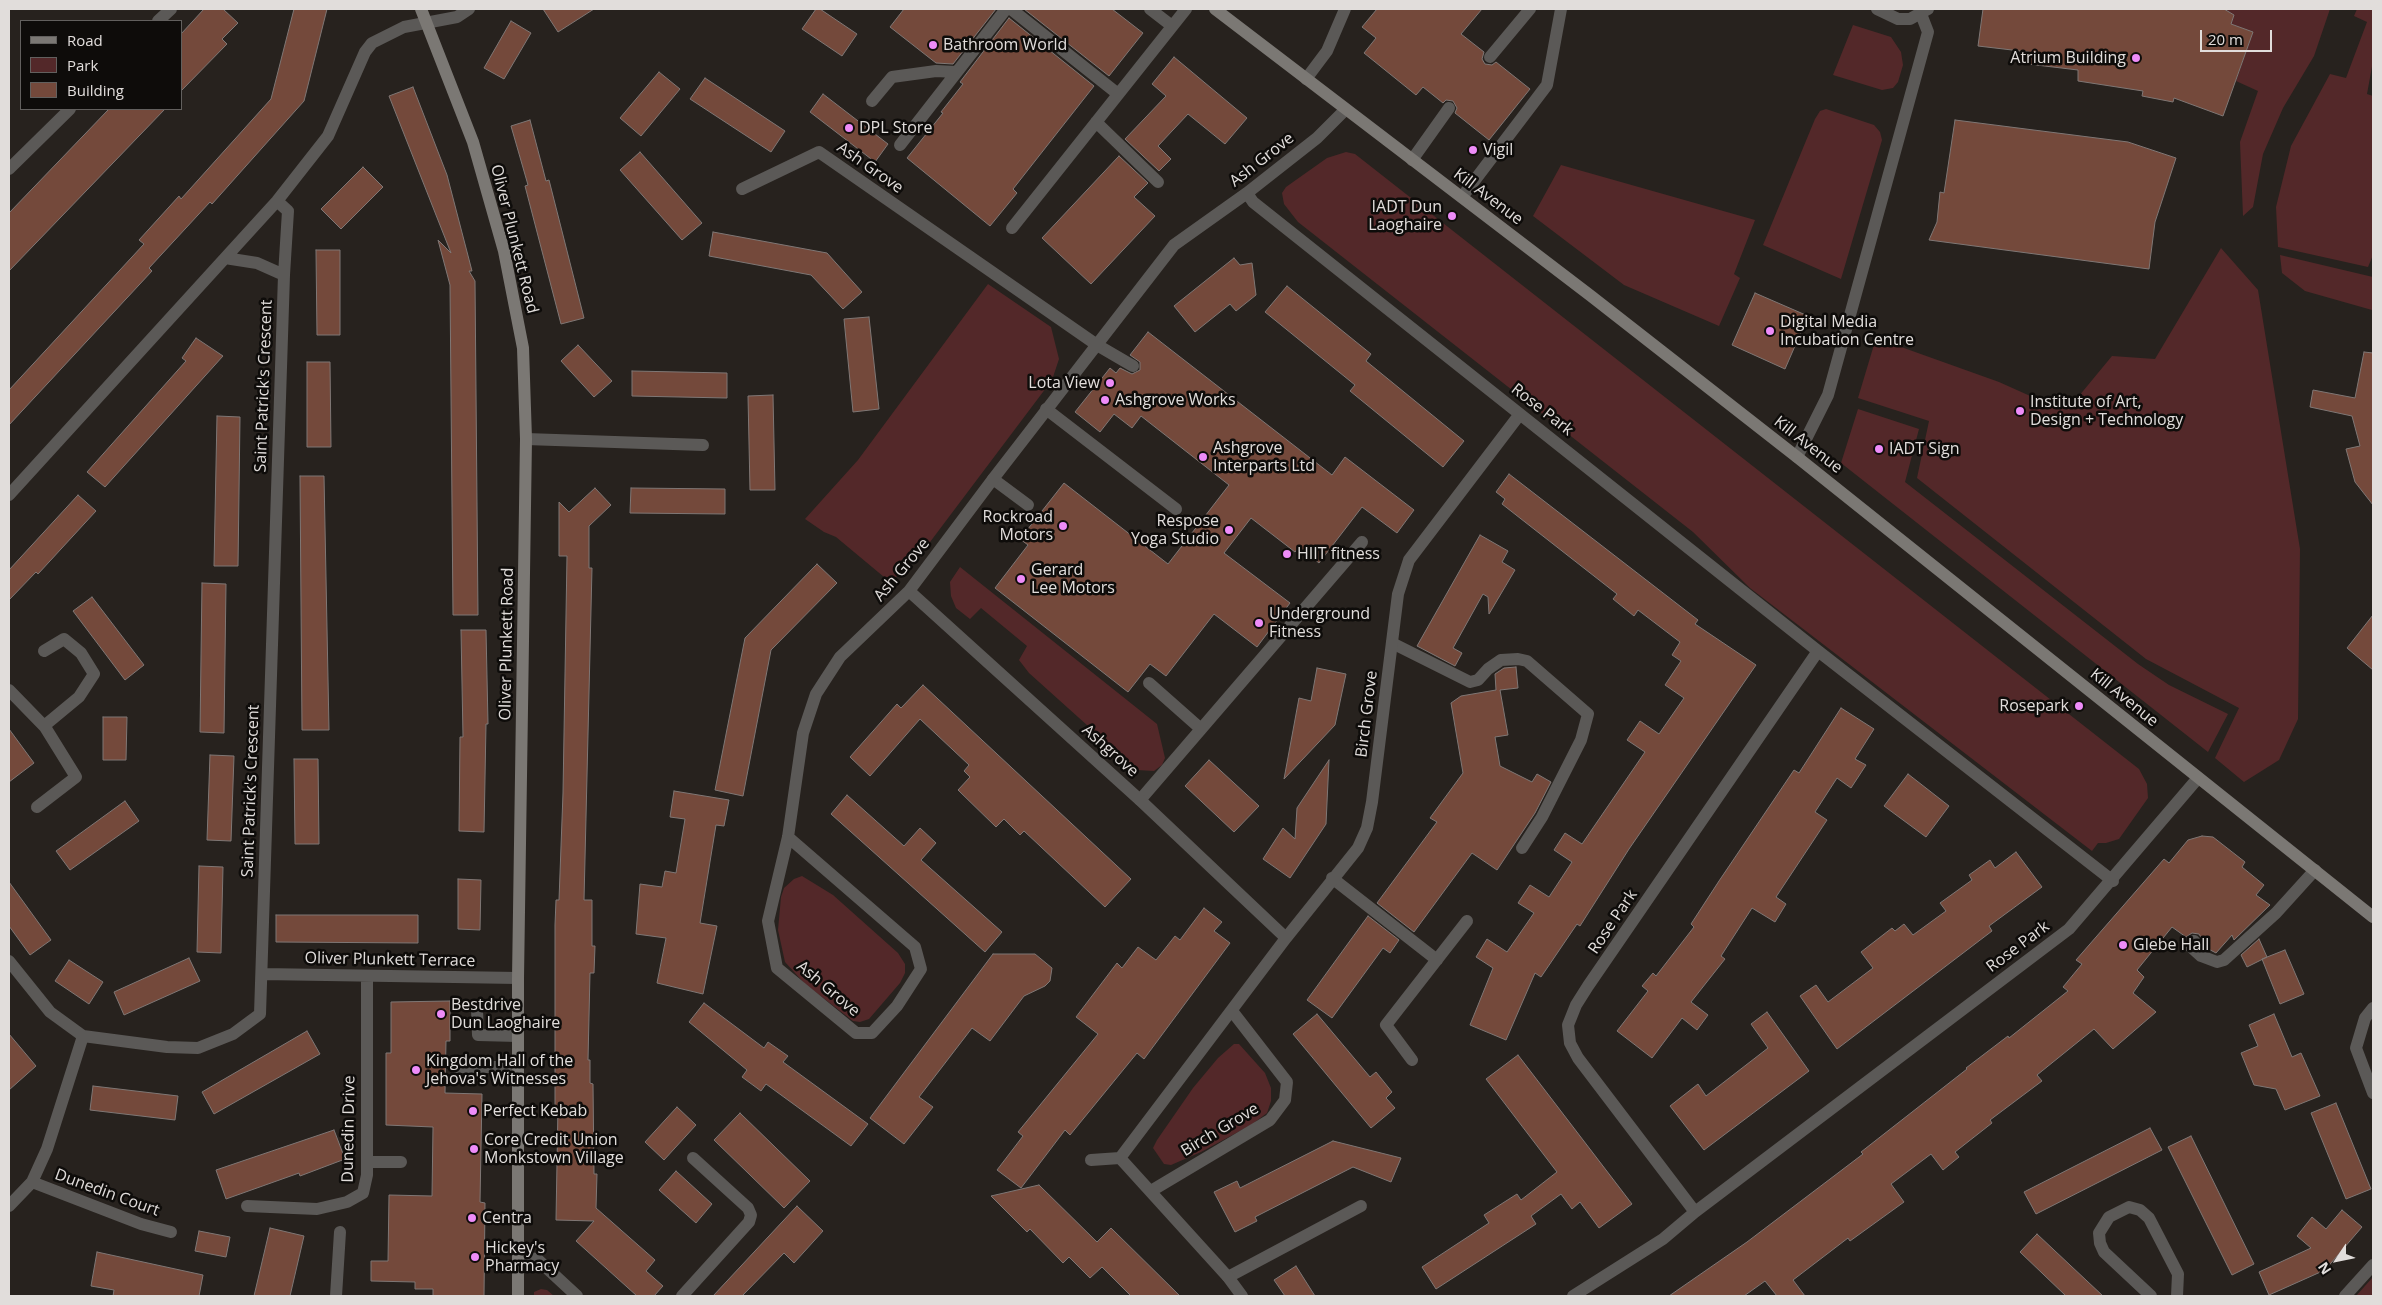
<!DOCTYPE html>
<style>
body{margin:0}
#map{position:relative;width:2382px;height:1305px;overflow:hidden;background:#27221e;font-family:"Open Sans",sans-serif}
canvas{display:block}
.frame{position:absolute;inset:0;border:10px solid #e1dddb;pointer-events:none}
.legend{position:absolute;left:20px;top:20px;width:162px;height:90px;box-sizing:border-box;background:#0e0c0a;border:1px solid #62605e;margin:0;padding:6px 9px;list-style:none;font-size:15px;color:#e1dddb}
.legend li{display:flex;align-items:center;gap:10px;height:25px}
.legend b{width:25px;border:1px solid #62605e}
.north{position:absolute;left:2312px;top:1235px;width:50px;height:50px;-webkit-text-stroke:4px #0e0c0a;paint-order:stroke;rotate:236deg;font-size:14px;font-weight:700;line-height:20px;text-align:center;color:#e1dddb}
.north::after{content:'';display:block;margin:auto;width:18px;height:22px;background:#e1dddb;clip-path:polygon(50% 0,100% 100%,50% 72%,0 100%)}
.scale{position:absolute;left:2200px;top:30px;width:72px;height:22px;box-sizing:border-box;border:2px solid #e1dddb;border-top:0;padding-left:6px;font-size:15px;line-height:18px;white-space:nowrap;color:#e1dddb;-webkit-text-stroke:4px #0e0c0a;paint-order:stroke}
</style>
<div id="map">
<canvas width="2382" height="1305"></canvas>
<div class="frame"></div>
<ul class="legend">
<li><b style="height:6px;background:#7b7874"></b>Road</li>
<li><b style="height:14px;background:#532829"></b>Park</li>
<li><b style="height:14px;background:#74493b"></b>Building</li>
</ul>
<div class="north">N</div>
<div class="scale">20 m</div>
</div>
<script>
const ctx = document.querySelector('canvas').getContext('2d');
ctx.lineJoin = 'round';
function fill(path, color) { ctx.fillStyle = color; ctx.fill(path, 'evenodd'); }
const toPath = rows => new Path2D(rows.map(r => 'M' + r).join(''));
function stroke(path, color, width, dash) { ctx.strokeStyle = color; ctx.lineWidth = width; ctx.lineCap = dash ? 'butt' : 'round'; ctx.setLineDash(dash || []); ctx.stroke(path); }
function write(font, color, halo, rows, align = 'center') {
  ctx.font = font + ' "Open Sans",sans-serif'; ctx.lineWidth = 5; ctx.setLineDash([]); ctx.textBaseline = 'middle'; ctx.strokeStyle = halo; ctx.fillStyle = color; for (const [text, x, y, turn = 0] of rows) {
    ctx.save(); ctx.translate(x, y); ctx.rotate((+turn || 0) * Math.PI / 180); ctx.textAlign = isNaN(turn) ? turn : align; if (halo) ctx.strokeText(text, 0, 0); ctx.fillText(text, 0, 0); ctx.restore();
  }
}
fill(toPath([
 [2224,9,2330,9,2314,56,2283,108,2263,154,2253,207,2243,216,2240,142,2258,91,2236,81,2253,32,2231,24,2234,15],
 [2357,9,2373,9,2373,61,2367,94,2373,96,2373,255,2368,267,2278,247,2276,207,2291,146,2330,74,2346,78,2367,22,2354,16],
 [1853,25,1891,37,1901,52,1903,65,1898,82,1893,88,1882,90,1833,75],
 [1826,109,1874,125,1880,132,1882,140,1841,279,1763,245,1815,119,1820,111],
 [1346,152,1355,154,2139,769,2147,784,2148,798,2119,839,2106,843,2098,843,2092,851,1750,588,1693,532,1298,222,1284,204,1282,193,1286,187,1327,158],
 [1561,165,1755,220,1734,274,1740,278,1719,326,1624,285,1533,216],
 [2221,248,2258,290,2300,549,2298,719,2279,760,2244,782,2215,758,2239,708,2146,659,1917,478,1929,421,1858,398,1876,338,1999,382,2057,408,2074,402,2112,356,2155,359],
 [2280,255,2373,277,2372,310,2305,291,2282,273],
 [988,284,1051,327,1059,359,1052,380,921,554,896,577,884,577,836,537,824,532,805,519,858,460],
 [1858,409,1919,429,1905,482,2138,664,2169,685,2228,714,2208,752,1841,463],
 [960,567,1157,724,1165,758,1162,765,1154,771,1137,770,1029,673,1019,660,1027,646,981,608,970,619,956,608,951,596,950,582],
 [802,876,833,895,898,953,905,964,905,973,900,983,869,1019,860,1022,853,1021,805,984,785,962,778,930,781,897,784,888,794,879],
 [1234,1044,1239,1044,1265,1073,1271,1088,1271,1101,1267,1113,1251,1125,1201,1152,1171,1165,1164,1164,1153,1148,1157,1140,1193,1088,1218,1058],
 [2373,1277,2373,1296,2356,1296],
 [541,1289,547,1290,554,1296,534,1296,534,1292]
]), '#532829');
const building = toPath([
 [204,9,223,9,238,23,222,39,227,44,181,91,181,34,204,9],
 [294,9,327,9,304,101,212,204,210,202,149,268,152,271,9,425,9,390,144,244,139,240,179,196,181,199,271,99,294,9],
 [543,9,594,9,558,32,543,9],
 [816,9,820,9,857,34,842,56,802,29,816,9],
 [904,9,996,9,953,64,936,63,890,27,904,9],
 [1024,9,1112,9,1143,33,1109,76,1024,9],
 [1377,9,1482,9,1461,34,1484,52,1482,59,1485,64,1492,65,1496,62,1530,89,1489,140,1455,113,1457,108,1453,101,1446,100,1443,103,1423,87,1416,95,1364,53,1376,38,1362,27,1377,9],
 [1983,9,2224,9,2234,15,2231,24,2253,32,2223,116,2174,98,2173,102,2142,96,2143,91,2078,81,2078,70,2028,64,2029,52,1978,46,1983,9],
 [1009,18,1094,86,1013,189,1017,193,990,226,907,158,943,113,941,112,963,84,960,82,1009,18],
 [511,21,531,33,504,79,484,68,511,21],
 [1174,57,1247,118,1225,144,1188,114,1158,146,1171,159,1159,171,1125,139,1166,96,1152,84,1174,57],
 [659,72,680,89,641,136,620,118,659,72],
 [705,78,785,131,771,152,690,99,705,78],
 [413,87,447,175,472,271,469,271,475,281,478,615,453,615,450,285,438,240,451,253,389,96,413,87],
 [823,94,888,144,875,162,810,112,823,94],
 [109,109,165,109,9,271,9,213,109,109],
 [530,120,546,181,549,180,584,318,561,324,525,186,528,185,511,126,530,120],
 [1955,120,2128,142,2176,158,2155,222,2149,269,1929,240,1937,222,1940,192,1944,193,1955,120],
 [640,152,702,223,682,240,620,170,640,152],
 [1119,156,1148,183,1134,197,1155,216,1091,284,1042,238,1119,156],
 [363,167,383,187,341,229,321,209,363,167],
 [713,232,827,253,862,292,843,309,811,275,709,256,713,232],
 [316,250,340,250,340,335,317,335,316,250],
 [1234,258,1240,265,1252,263,1256,295,1236,311,1230,304,1195,332,1174,306,1234,258],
 [1287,286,1371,354,1366,361,1464,441,1443,467,1350,391,1355,385,1265,312,1287,286],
 [1755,293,1808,316,1785,369,1732,345,1755,293],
 [869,317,879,409,853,412,844,319,869,317],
 [1148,332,1332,475,1345,457,1414,510,1397,533,1362,507,1319,563,1299,547,1295,552,1251,518,1224,553,1290,603,1257,647,1214,614,1166,676,1150,664,1128,692,995,588,1028,545,1020,539,1064,483,1168,564,1229,485,1141,416,1132,428,1114,414,1100,432,1075,412,1110,368,1116,373,1120,368,1132,374,1140,370,1140,362,1130,355,1148,332],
 [196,338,223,356,105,487,87,472,186,361,182,358,196,338],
 [578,345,612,381,594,397,561,361,578,345],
 [2364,352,2373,353,2373,505,2355,482,2346,449,2360,446,2352,416,2310,407,2313,390,2355,398,2364,352],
 [307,362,330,362,331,447,307,447,307,362],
 [632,371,727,373,727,398,632,396,632,371],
 [773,395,775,490,750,490,748,396,773,395],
 [217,416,240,417,238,566,214,566,217,416],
 [1509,474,1698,620,1695,624,1756,665,1629,849,1580,926,1577,924,1541,977,1535,973,1506,1040,1470,1025,1493,968,1476,957,1487,939,1507,952,1534,913,1518,903,1530,885,1549,897,1572,862,1554,850,1565,833,1582,844,1645,752,1627,740,1640,721,1659,734,1684,698,1665,685,1681,661,1672,655,1680,642,1638,610,1634,616,1613,599,1617,594,1502,504,1505,499,1496,492,1509,474],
 [300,476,324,476,329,730,302,730,300,476],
 [595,488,611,505,589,526,589,568,592,568,584,900,592,900,592,946,595,946,594,973,590,973,588,1060,590,1060,590,1083,593,1084,594,1174,597,1174,596,1208,655,1260,646,1271,663,1286,654,1296,637,1296,576,1241,594,1221,556,1220,558,1106,555,1106,555,925,556,900,559,900,563,793,567,556,559,556,559,502,569,512,595,488],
 [631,488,725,489,725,514,630,513,631,488],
 [78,495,96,511,38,574,36,572,9,600,9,570,78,495],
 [1480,535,1508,551,1502,562,1515,570,1489,614,1488,597,1483,594,1453,648,1462,653,1455,666,1417,646,1480,535],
 [817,564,837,583,771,650,743,796,715,790,745,638,817,564],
 [202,583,226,584,224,733,200,732,202,583],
 [92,597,144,665,125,680,73,611,92,597],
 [2373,615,2373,670,2347,648,2373,615],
 [461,630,486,630,488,724,486,724,484,832,459,831,460,737,463,737,461,630],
 [1516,667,1518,688,1500,690,1508,735,1495,737,1500,766,1532,782,1537,774,1551,782,1535,813,1497,870,1472,853,1414,932,1377,903,1437,822,1430,818,1463,773,1451,703,1461,696,1496,690,1495,674,1504,668,1516,667],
 [1317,668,1346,674,1335,725,1284,779,1299,698,1311,701,1317,668],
 [923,685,1131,879,1105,907,1024,831,1020,835,1004,819,996,827,958,790,970,777,964,771,969,765,920,719,870,776,850,757,897,704,901,708,923,685],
 [1841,708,1874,729,1855,759,1866,765,1851,788,1837,778,1815,812,1827,820,1776,897,1786,904,1775,922,1752,908,1721,956,1725,959,1691,1002,1708,1015,1697,1030,1682,1018,1652,1058,1617,1031,1648,991,1642,986,1653,973,1656,976,1694,927,1691,924,1719,881,1794,770,1799,773,1841,708],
 [103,717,127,717,126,760,103,760,103,717],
 [9,729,34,763,9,782,9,729],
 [210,755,234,756,231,841,207,840,210,755],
 [294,759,318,759,319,844,295,844,294,759],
 [1209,760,1259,806,1234,832,1185,786,1209,760],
 [1329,760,1326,824,1290,878,1263,859,1283,828,1295,839,1297,808,1329,760],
 [1908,774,1949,806,1926,837,1884,806,1908,774],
 [674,791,729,800,724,826,716,825,700,923,717,926,703,994,657,983,666,938,636,934,640,884,662,887,665,871,676,873,685,819,670,817,674,791],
 [847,795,904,846,920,828,936,843,921,860,1002,932,985,952,831,814,847,795],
 [125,801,139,821,70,870,56,851,125,801],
 [2202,836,2213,837,2245,862,2242,867,2264,885,2256,895,2270,905,2234,940,2232,935,2216,953,2201,945,2202,939,2199,934,2192,933,2186,937,2172,927,2137,970,2144,977,2133,993,2156,1012,2113,1049,2094,1029,2037,1075,2042,1081,1990,1120,1992,1123,1955,1152,1959,1157,1943,1170,1931,1154,1891,1184,1904,1202,1850,1241,1848,1238,1793,1280,1805,1296,1777,1296,1765,1281,1744,1296,1669,1296,1747,1242,1863,1154,1861,1152,1967,1069,1966,1068,2008,1036,2009,1038,2068,991,2063,987,2082,964,2076,960,2164,859,2169,863,2188,840,2202,836],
 [2016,852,2042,887,1989,926,1992,931,1837,1049,1800,996,1816,985,1828,1002,1873,968,1861,952,1892,928,1895,931,1904,924,1913,935,1946,911,1940,903,1972,880,1969,875,1990,860,1995,868,2016,852],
 [199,866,223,867,221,953,197,952,199,866],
 [458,879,481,880,480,930,458,929,458,879],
 [9,882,51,940,30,955,9,926,9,882],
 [1204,908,1222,922,1214,931,1230,943,1144,1059,1137,1053,1070,1135,1065,1130,1021,1188,997,1170,1023,1136,1018,1132,1098,1034,1076,1017,1117,963,1122,968,1138,947,1156,960,1175,936,1180,940,1204,908],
 [276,915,418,915,418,943,276,942,276,915],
 [1368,916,1399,940,1390,953,1383,948,1332,1018,1307,1000,1368,916],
 [2259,939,2267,957,2247,967,2241,955,2259,939],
 [2285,950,2304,994,2280,1004,2262,959,2285,950],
 [993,954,1035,954,1052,968,1050,981,1045,986,1024,996,990,1041,972,1028,919,1097,933,1107,904,1144,870,1118,993,954],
 [189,958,200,981,124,1015,114,992,189,958],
 [69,960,103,982,89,1004,55,981,69,960],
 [450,1001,450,1041,446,1041,445,1093,482,1094,480,1202,485,1203,484,1296,433,1296,433,1289,415,1289,415,1282,371,1281,371,1261,388,1261,389,1195,432,1196,433,1127,386,1125,386,1053,391,1053,391,1002,450,1001],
 [704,1003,764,1048,768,1042,788,1056,783,1062,868,1124,851,1146,766,1084,761,1091,742,1077,747,1070,689,1022,704,1003],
 [1767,1012,1809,1071,1704,1150,1670,1106,1698,1084,1706,1096,1768,1048,1751,1024,1767,1012],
 [1317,1014,1370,1077,1376,1072,1392,1092,1386,1098,1395,1108,1371,1128,1293,1034,1317,1014],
 [2274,1014,2292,1057,2301,1053,2320,1096,2285,1110,2276,1089,2254,1085,2241,1053,2258,1046,2249,1025,2274,1014],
 [307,1031,320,1054,214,1114,202,1092,307,1031],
 [9,1034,36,1066,9,1090,9,1034],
 [1518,1055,1632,1204,1599,1228,1580,1202,1572,1209,1561,1194,1531,1216,1536,1224,1436,1289,1422,1267,1489,1223,1484,1215,1517,1194,1521,1200,1557,1172,1486,1079,1518,1055],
 [93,1086,178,1096,175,1120,90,1110,93,1086],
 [2336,1103,2371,1189,2346,1199,2311,1113,2336,1103],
 [677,1107,696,1125,664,1160,645,1142,677,1107],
 [740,1113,810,1181,784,1208,714,1140,740,1113],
 [2150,1128,2162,1150,2036,1214,2024,1192,2150,1128],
 [334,1130,345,1159,300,1176,299,1173,226,1199,216,1170,334,1130],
 [2191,1136,2254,1264,2232,1275,2168,1147,2191,1136],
 [1333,1141,1401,1158,1391,1182,1353,1167,1255,1217,1257,1221,1235,1232,1214,1192,1237,1181,1240,1188,1333,1141],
 [676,1171,712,1204,696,1223,659,1190,676,1171],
 [1039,1185,1097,1242,1111,1228,1180,1296,1131,1296,1102,1267,1090,1278,1069,1257,1063,1263,1030,1229,1027,1232,991,1196,1039,1185],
 [797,1206,823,1231,794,1263,784,1253,742,1296,713,1296,797,1206],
 [2342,1210,2362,1227,2325,1270,2269,1295,2259,1272,2311,1248,2297,1236,2312,1217,2326,1229,2342,1210],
 [270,1228,304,1236,290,1296,254,1296,270,1228],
 [199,1231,230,1237,226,1257,195,1251,199,1231],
 [2037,1234,2054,1250,2103,1296,2066,1296,2020,1252,2037,1234],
 [97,1252,203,1275,199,1296,113,1296,114,1290,91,1286,97,1252],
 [1296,1266,1315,1296,1285,1296,1274,1280,1296,1266]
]);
fill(building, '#74493b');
stroke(building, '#7f7775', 1);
stroke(toPath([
 [1011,9,1118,94],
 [1150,9,1172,26],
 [1877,9,1898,19,1910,19,1928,9],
 [1490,57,1530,9],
 [1306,79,1327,51,1345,9],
 [872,101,892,77,936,71,956,72],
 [1096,122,1158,182],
 [900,145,1006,9],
 [1412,160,1449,108],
 [1462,197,1547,85,1561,9],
 [1012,228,1186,9],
 [1097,345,1133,366],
 [1046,409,1176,509],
 [1797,457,1828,395,1928,32,1921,14],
 [993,479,1028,505],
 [1392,643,1470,682,1478,680,1488,669,1501,660,1518,659,1527,661,1588,714,1581,740,1542,817,1522,848],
 [1149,683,1201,729],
 [1140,800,1362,542],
 [1332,878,1437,960],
 [2194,941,2190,946,2201,956,2217,962,2224,960,2276,913,2315,870],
 [477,1009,478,1035,518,1036],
 [1412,1060,1386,1025,1467,921],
 [455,1067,518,1067],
 [367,1162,401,1162],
 [1228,1277,1361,1206]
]), '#5b5957', 12);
stroke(toPath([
 [158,21,171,9],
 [9,169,70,109],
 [742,189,819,152,1097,345],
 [1247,193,1253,202,1818,651,2113,881],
 [225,258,257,263,284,275],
 [526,439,703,445],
 [9,495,277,201,328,136,365,52,372,43,404,27,457,17,469,9],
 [909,591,1140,800,1286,938],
 [44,651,64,639,81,653,94,674,79,697,44,726],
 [9,690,45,727,76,777,37,807],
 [788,837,915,947,921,969,897,1006,872,1033,856,1033,777,968,768,921,788,837,803,733,816,694,840,657,909,591,993,479,1174,245,1247,193,1317,138,1345,110],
 [9,961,50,1012,83,1036,167,1047,198,1048,233,1034,260,1014,284,275,288,211,277,201],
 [262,974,518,978],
 [2373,1008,2365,1018,2356,1048,2373,1093],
 [1120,1158,1228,1277,1242,1296],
 [1091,1160,1120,1158,1286,938,1358,848,1367,828,1372,802,1398,594,1409,560,1520,414],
 [32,1182,141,1224,171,1232],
 [1151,1191,1270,1120,1285,1100,1287,1082,1232,1011],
 [9,1206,32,1182,47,1149,83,1036],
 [247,1206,317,1209,347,1202,363,1193,367,1175,367,976],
 [1695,1212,1578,1058,1570,1043,1568,1025,1576,1005,1588,986,1818,651],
 [518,1257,537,1259,577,1296],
 [336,1296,340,1232],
 [682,1296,749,1222,751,1215,748,1208,693,1158],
 [1573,1296,1663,1239,1695,1212,2069,929,2198,778],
 [2151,1296,2104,1252,2100,1243,2099,1233,2109,1217,2129,1207,2140,1210,2149,1218,2178,1274,2177,1296],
 [2345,1296,2373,1265]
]), '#5b5957', 12);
stroke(toPath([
 [421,9,473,142,504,251,523,348,526,439,518,978,518,1296],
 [1215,9,1591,296,1797,457,2373,917]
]), '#7b7874', 12);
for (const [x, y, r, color] of [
 [933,45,5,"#ee8cf8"],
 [2136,58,5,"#ee8cf8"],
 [849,128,5,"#ee8cf8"],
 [1473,150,5,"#ee8cf8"],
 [1452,216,5,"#ee8cf8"],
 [1770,331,5,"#ee8cf8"],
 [1110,383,5,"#ee8cf8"],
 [1105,400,5,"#ee8cf8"],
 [2020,411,5,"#ee8cf8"],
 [1879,449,5,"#ee8cf8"],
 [1203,457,5,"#ee8cf8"],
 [1063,526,5,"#ee8cf8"],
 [1229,530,5,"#ee8cf8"],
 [1287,554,5,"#ee8cf8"],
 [1021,579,5,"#ee8cf8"],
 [1259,623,5,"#ee8cf8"],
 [2079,706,5,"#ee8cf8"],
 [2123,945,5,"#ee8cf8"],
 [441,1014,5,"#ee8cf8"],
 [416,1070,5,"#ee8cf8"],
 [473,1111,5,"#ee8cf8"],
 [474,1149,5,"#ee8cf8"],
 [472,1218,5,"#ee8cf8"],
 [475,1257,5,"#ee8cf8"]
]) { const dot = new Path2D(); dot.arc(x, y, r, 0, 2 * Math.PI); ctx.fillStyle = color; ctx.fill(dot); stroke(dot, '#0e0c0a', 2); }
write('16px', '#e1dddb', '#0e0c0a', [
 ["Bathroom World",943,45],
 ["Atrium Building",2126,58,"right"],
 ["DPL Store",859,128],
 ["Vigil",1483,150],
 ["IADT Dun",1442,207,"right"],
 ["Laoghaire",1442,225,"right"],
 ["Digital Media",1780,322],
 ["Incubation Centre",1780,340],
 ["Lota View",1100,383,"right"],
 ["Ashgrove Works",1115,400],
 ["Institute of Art,",2030,402],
 ["Design + Technology",2030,420],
 ["Ashgrove",1213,448],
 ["Interparts Ltd",1213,466],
 ["IADT Sign",1889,449],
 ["Rockroad",1053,517,"right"],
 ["Motors",1053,535,"right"],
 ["Respose",1219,521,"right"],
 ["Yoga Studio",1219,539,"right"],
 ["HIIT fitness",1297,554],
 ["Gerard",1031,570],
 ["Lee Motors",1031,588],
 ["Underground",1269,614],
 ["Fitness",1269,632],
 ["Rosepark",2069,706,"right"],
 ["Glebe Hall",2133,945],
 ["Bestdrive",451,1005],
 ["Dun Laoghaire",451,1023],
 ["Kingdom Hall of the",426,1061],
 ["Jehova's Witnesses",426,1079],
 ["Perfect Kebab",483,1111],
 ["Core Credit Union",484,1140],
 ["Monkstown Village",484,1158],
 ["Centra",482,1218],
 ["Hickey's",485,1248],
 ["Pharmacy",485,1266]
], 'left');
write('16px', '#e1dddb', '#0e0c0a', [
 ["Ash Grove",1262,160,-38],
 ["Ash Grove",870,168,35],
 ["Kill Avenue",1488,197,37],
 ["Oliver Plunkett Road",514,239,76],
 ["Saint Patrick's Crescent",264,386,-88],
 ["Rose Park",1542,410,38],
 ["Kill Avenue",1808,445,38],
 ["Ash Grove",902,570,-50],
 ["Oliver Plunkett Road",507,644,-89],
 ["Kill Avenue",2124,698,39],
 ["Birch Grove",1367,714,-83],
 ["Ashgrove",1110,751,42],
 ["Saint Patrick's Crescent",251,791,-88],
 ["Rose Park",1613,922,-56],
 ["Rose Park",2018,947,-37],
 ["Oliver Plunkett Terrace",390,960,1],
 ["Ash Grove",828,989,40],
 ["Dunedin Drive",349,1129,-89],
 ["Birch Grove",1220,1130,-31],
 ["Dunedin Court",107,1193,20]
]);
</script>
